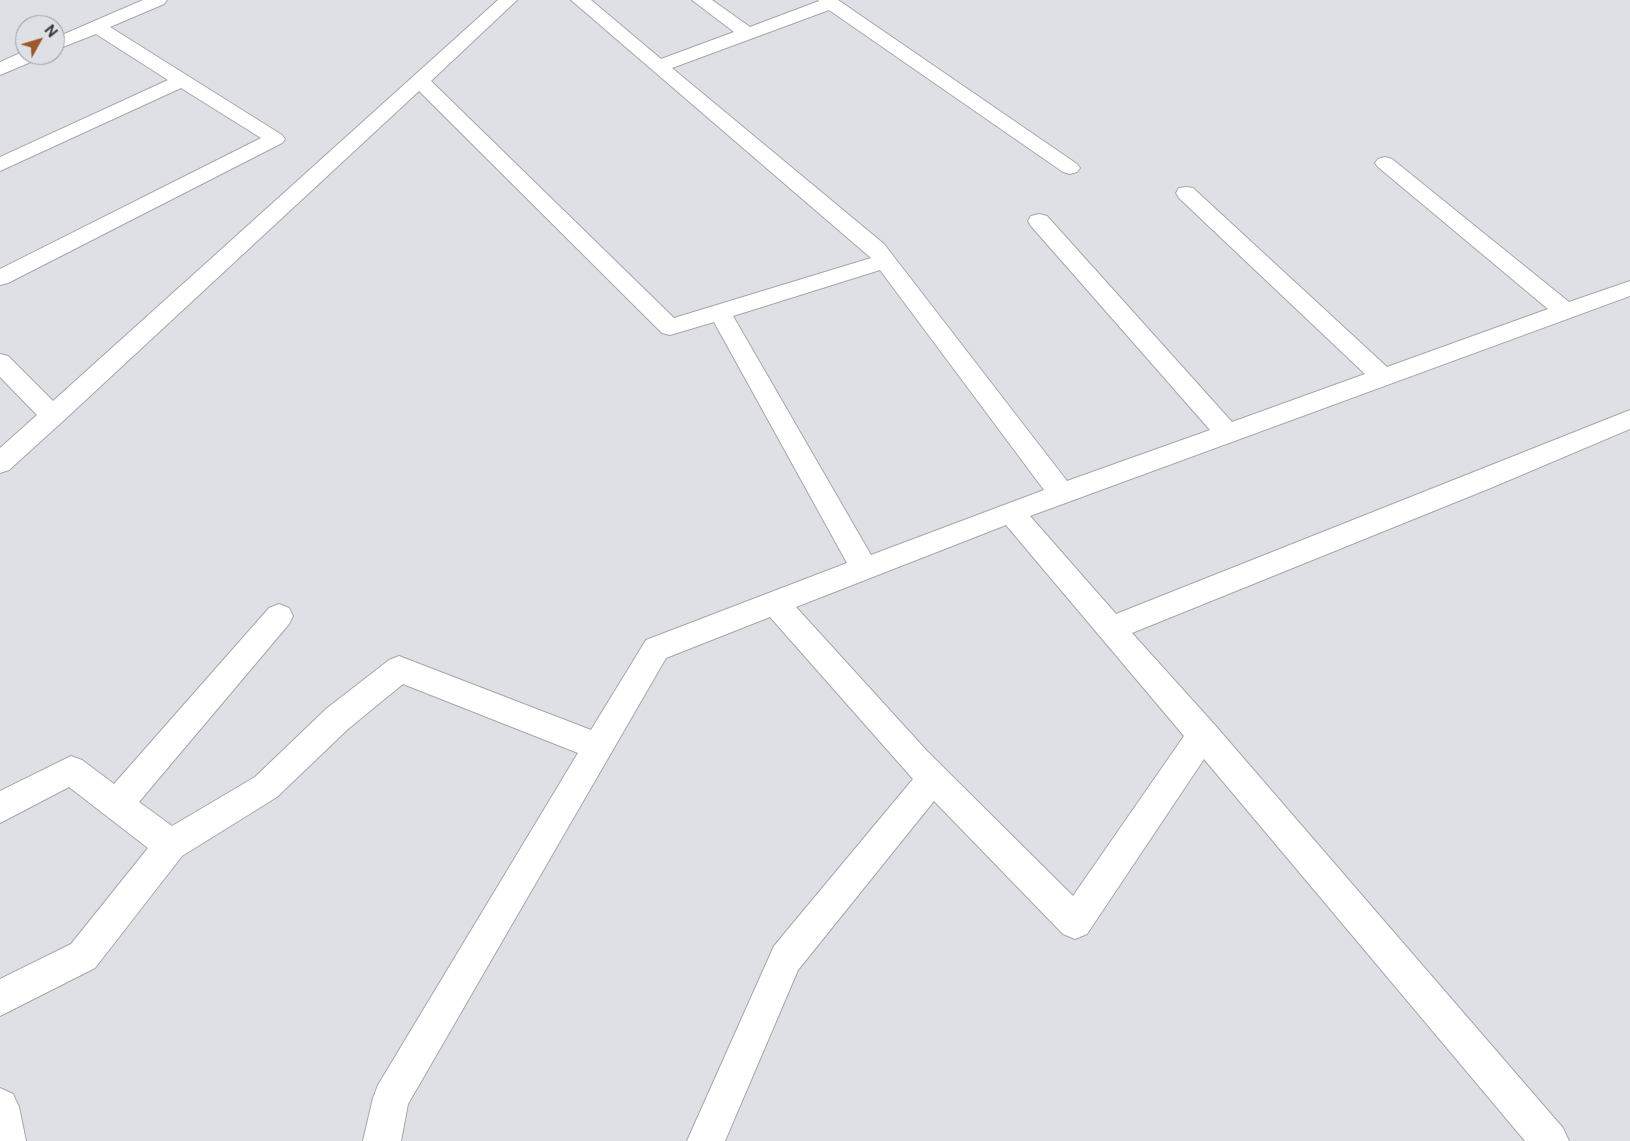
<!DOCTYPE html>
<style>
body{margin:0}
#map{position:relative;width:1630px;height:1141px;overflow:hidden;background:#dee0e6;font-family:"Public Sans",sans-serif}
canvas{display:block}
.north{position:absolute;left:15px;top:15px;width:50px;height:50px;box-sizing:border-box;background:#dee0e6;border:1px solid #9a9ca0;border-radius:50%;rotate:51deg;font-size:14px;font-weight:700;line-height:20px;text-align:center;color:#343537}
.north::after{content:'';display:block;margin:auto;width:18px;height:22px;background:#9d582c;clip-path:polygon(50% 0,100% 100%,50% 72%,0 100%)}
</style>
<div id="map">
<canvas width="1630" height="1141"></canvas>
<div class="north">N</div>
</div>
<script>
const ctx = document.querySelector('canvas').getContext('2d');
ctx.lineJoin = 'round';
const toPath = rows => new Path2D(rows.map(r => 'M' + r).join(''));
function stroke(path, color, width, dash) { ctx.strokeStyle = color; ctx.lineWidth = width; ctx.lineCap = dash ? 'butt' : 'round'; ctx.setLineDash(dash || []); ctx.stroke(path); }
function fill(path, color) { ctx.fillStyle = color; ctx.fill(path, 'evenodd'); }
const street = toPath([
 [143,0,167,0,164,4,110,27,282,135,285,139,282,143,8,283,0,285,0,269,261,138,181,88,0,171,0,157,168,80,96,34,55,50,55,38,143,0],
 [498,0,517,0,431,81,674,318,871,258,571,0,591,0,661,59,734,32,692,0,712,0,750,27,819,1,818,0,838,0,1077,164,1080,168,1077,172,1070,174,1063,172,829,10,672,68,884,244,1067,481,1210,430,1031,226,1028,221,1031,216,1039,214,1047,216,1232,422,1365,374,1179,198,1176,193,1179,188,1186,187,1193,188,1387,367,1548,309,1378,167,1375,163,1378,159,1385,157,1392,159,1569,302,1630,281,1630,296,1030,516,1116,614,1630,410,1630,429,1493,487,1132,633,1214,724,1563,1128,1569,1141,1525,1141,1204,759,1087,934,1075,939,1063,934,934,801,798,970,725,1141,687,1141,774,946,913,779,770,617,666,658,408,1104,401,1141,363,1141,373,1098,378,1085,578,753,403,684,348,729,277,797,182,856,95,968,0,1016,0,979,71,944,148,848,69,787,0,823,0,791,71,756,82,760,114,784,269,608,279,604,289,608,293,616,289,624,139,802,172,826,255,777,326,709,389,660,399,656,591,730,646,640,847,563,714,322,670,335,662,333,419,91,62,422,9,470,0,473,0,448,37,415,0,377,0,354,8,356,53,401,498,0],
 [880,270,1044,490,871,555,733,316,880,270],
 [1006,525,1184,736,1073,896,927,751,796,607,1006,525],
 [25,51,25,55,41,55,38,59,0,75,0,62,25,51],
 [0,1088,13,1094,19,1107,26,1141,0,1141,0,1088]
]);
stroke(street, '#a5a7ad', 2);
fill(street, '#fff');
</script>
